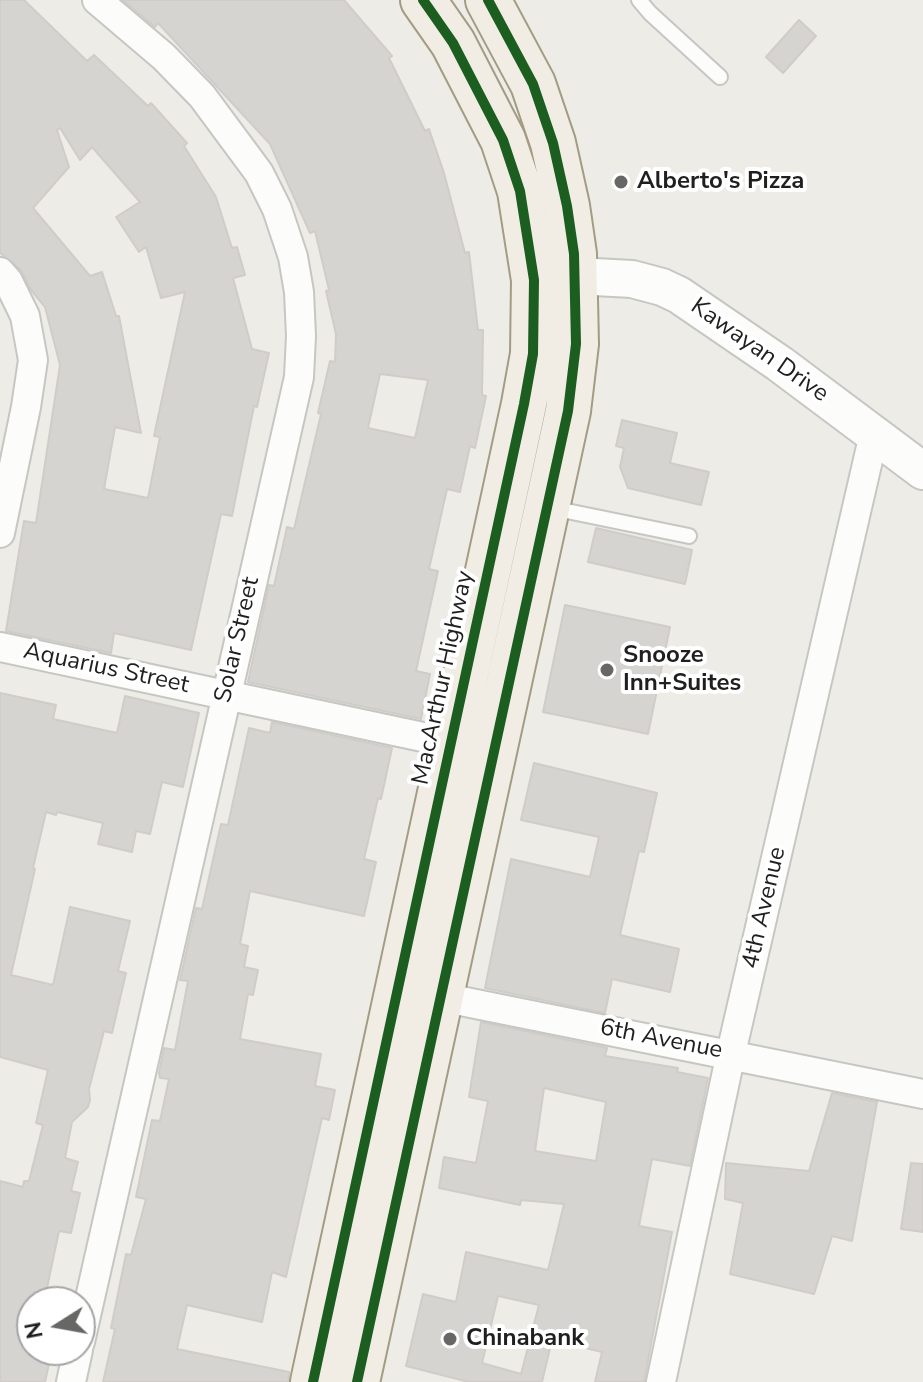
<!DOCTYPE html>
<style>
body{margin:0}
#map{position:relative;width:923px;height:1382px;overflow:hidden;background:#edece7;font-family:"Nunito Sans",sans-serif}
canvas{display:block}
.north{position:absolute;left:16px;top:1286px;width:80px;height:80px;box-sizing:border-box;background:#fff;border:2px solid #a5a5a5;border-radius:50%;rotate:259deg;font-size:22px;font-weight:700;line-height:32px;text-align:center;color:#1f1f1f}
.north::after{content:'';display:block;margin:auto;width:28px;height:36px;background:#676765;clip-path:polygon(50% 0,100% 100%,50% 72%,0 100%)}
</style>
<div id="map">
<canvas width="923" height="1382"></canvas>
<div class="north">N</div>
</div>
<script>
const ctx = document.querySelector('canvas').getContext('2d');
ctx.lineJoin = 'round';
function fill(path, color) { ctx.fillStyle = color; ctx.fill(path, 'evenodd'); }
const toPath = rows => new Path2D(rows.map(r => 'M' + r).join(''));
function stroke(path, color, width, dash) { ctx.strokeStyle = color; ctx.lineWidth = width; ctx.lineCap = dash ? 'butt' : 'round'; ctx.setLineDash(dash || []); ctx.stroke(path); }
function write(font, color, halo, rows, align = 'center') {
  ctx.font = font + ' "Nunito Sans",sans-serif'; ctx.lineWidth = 8; ctx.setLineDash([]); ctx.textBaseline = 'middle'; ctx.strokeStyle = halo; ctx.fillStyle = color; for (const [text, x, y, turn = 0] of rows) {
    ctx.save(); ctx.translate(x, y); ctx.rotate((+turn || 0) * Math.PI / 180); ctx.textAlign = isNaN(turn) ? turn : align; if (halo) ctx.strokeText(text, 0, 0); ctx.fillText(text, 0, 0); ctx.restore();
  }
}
const building = toPath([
 [0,0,24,0,87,61,94,55,148,106,151,103,187,143,184,146,216,197,232,248,237,247,245,275,233,278,252,349,269,353,257,407,254,406,232,516,221,514,191,650,114,633,111,653,6,631,24,521,36,523,60,365,45,307,31,290,21,270,0,253,0,0],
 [60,128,80,160,92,147,140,202,116,217,139,252,146,247,161,298,185,292,154,436,160,437,148,498,104,489,115,427,141,433,119,316,116,316,102,272,90,276,33,208,69,167,57,130,60,128],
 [123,0,344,0,392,56,389,58,425,131,429,129,444,173,465,253,469,252,478,330,483,330,482,395,486,396,475,448,470,446,460,492,447,489,429,569,438,571,416,671,430,674,421,719,248,682,269,585,274,586,287,527,294,529,321,414,318,413,330,361,335,362,336,334,326,291,329,290,315,231,310,233,270,144,158,23,155,27,123,0],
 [380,374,428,380,415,438,368,428,380,374],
 [799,20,816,36,783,73,766,57,799,20],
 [622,420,677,433,670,463,709,472,701,505,628,488,620,467,624,448,616,446,622,420],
 [596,528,692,550,685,584,588,562,596,528],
 [565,605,670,627,648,734,543,712,565,605],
 [0,693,56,705,53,719,117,733,125,696,199,713,183,787,162,782,150,834,136,831,132,852,98,844,103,823,57,812,56,815,46,812,33,868,35,869,11,975,53,985,70,907,130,921,118,971,126,973,112,1033,104,1031,89,1089,90,1100,88,1107,72,1122,65,1158,78,1162,71,1191,80,1193,71,1233,59,1231,44,1302,32,1302,32,1350,52,1350,45,1382,0,1382,0,1181,23,1187,24,1181,29,1181,43,1125,36,1123,48,1070,0,1057,0,693],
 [272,722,392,748,381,799,378,798,364,859,376,862,364,916,250,891,240,944,248,946,244,967,258,970,253,995,248,994,240,1039,321,1054,315,1086,335,1090,329,1120,322,1118,286,1277,272,1272,262,1322,187,1305,177,1349,289,1372,288,1382,103,1382,115,1329,111,1328,126,1254,131,1255,146,1199,136,1197,152,1120,160,1121,169,1079,160,1078,159,1073,164,1048,175,1050,188,981,180,980,196,908,202,909,221,824,228,825,249,728,270,733,272,722],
 [534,763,657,793,644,852,639,851,620,935,679,949,670,992,612,979,605,1013,485,988,511,859,590,877,599,837,521,820,534,763],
 [481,1022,607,1048,605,1056,678,1068,677,1072,708,1078,690,1166,652,1159,639,1226,672,1232,644,1382,595,1382,602,1352,552,1340,542,1382,469,1382,406,1366,423,1294,456,1302,466,1252,548,1270,564,1204,521,1200,520,1205,439,1188,444,1157,476,1163,488,1101,469,1097,481,1022],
 [544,1088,606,1102,596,1161,535,1151,544,1088],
 [498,1296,539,1305,521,1374,482,1363,498,1296],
 [832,1093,877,1102,852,1241,832,1236,814,1294,730,1274,743,1203,725,1199,726,1163,809,1171,832,1093],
 [911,1163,923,1164,923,1232,901,1229,911,1163]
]);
fill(building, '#d5d4d0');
stroke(building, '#d0cdc8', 2);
const service = toPath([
 [639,0,650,13,720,77],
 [552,508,689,536]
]);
const minor = toPath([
 [0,272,8,281,25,316,33,360,26,407,0,533],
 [0,647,465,746],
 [426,994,923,1094],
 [80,1342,299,377,301,336,299,292,293,257,277,209,259,173,202,96,164,57,97,0],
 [71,1382,78,1350],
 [661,1382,731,1053,874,434]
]);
const tertiary = toPath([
 [576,276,632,279,662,287,679,295,780,364,923,471]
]);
const primary = toPath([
 [313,1382,524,404,533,354,534,280,520,191,503,140,453,43,423,0],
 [357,1382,568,411,576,344,574,254,567,206,553,143,533,84,488,0]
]);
stroke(service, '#c6c6c3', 18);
stroke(minor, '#c6c6c3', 32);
stroke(tertiary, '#c6c6c3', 40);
stroke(primary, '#a39c83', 48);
stroke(service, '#fcfcfb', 14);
stroke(minor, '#fcfcfb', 28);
stroke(tertiary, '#fcfcfb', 36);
stroke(primary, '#f1ede4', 44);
stroke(toPath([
 [313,1382,524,404,533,354,534,280,520,191,503,140,453,43,423,0],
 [357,1382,568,411,576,344,574,254,567,206,553,143,533,84,488,0]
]), '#1b5e20', 10);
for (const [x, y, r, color] of [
 [621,182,8,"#676765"],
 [607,670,8,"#676765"],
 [450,1339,8,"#676765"]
]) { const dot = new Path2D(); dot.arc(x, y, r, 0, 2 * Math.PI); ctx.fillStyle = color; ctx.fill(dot); stroke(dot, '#fff', 3); }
write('bold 24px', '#1f1f1f', '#fff', [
 ["Alberto's Pizza",637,182],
 ["Snooze",623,656],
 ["Inn+Suites",623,684],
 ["Chinabank",466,1339]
], 'left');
write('24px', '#1f1f1f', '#fff', [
 ["Kawayan Drive",759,351,35],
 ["Solar Street",238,640,-77],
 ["Aquarius Street",106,669,12],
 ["MacArthur Highway",444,678,-78],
 ["4th Avenue",765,908,-77],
 ["6th Avenue",661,1040,11]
]);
</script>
